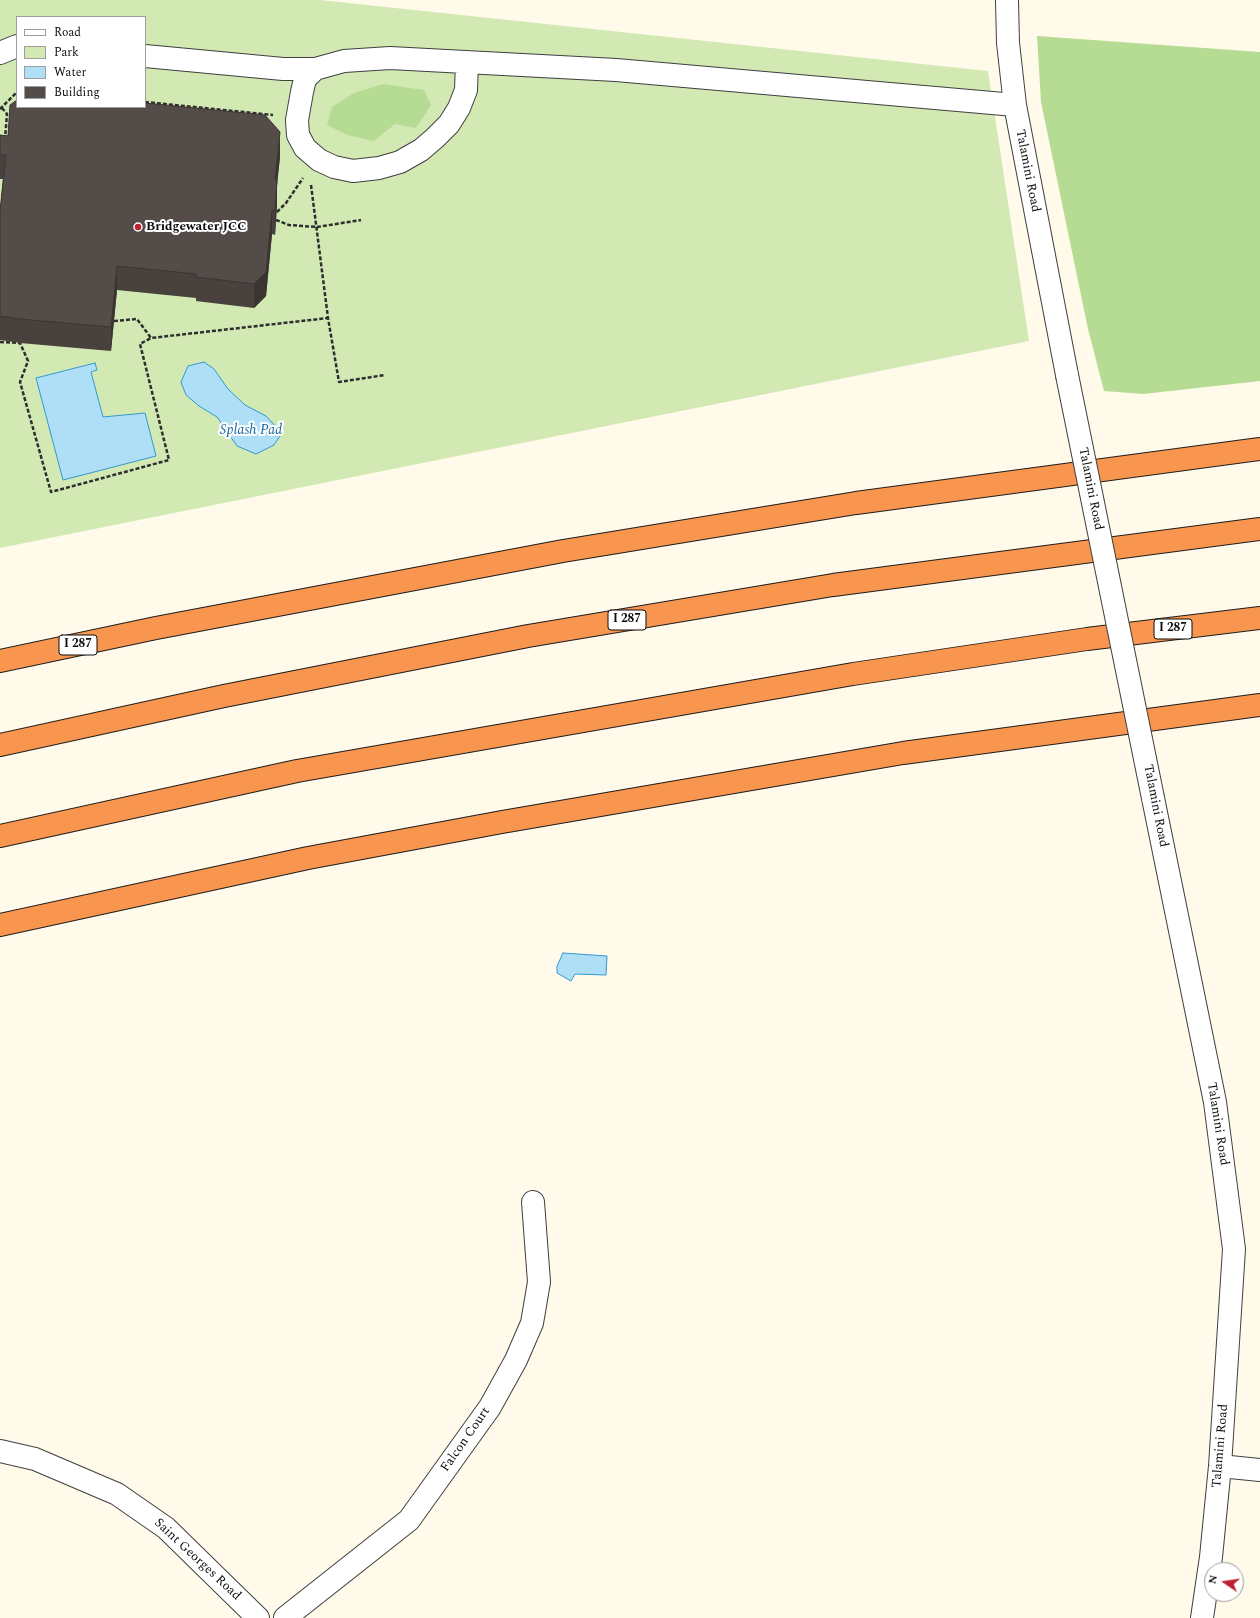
<!DOCTYPE html>
<style>
body{margin:0}
#map{position:relative;width:1260px;height:1618px;overflow:hidden;background:#fffaea;font-family:Spectral,serif}
canvas{display:block}
.legend{position:absolute;left:16px;top:16px;width:130px;height:92px;box-sizing:border-box;background:#fff;border:1px solid #9e9e9e;margin:0;padding:5px 7px;list-style:none;font-size:12px;color:#0c0c0c}
.legend li{display:flex;align-items:center;gap:8px;height:20px}
.legend b{width:20px;border:1px solid #9e9e9e}
.north{position:absolute;left:1204px;top:1562px;width:40px;height:40px;box-sizing:border-box;background:#fff;border:1px solid #9e9e9e;border-radius:50%;rotate:283deg;font-size:11px;font-weight:700;line-height:16px;text-align:center;color:#0c0c0c}
.north::after{content:'';display:block;margin:auto;width:14px;height:18px;background:#be2130;clip-path:polygon(50% 0,100% 100%,50% 72%,0 100%)}
</style>
<div id="map">
<canvas width="1260" height="1618"></canvas>
<ul class="legend">
<li><b style="height:5px;background:#fff"></b>Road</li>
<li><b style="height:11px;background:#d2e9b4"></b>Park</li>
<li><b style="height:11px;background:#aedff7"></b>Water</li>
<li><b style="height:11px;background:#544c48"></b>Building</li>
</ul>
<div class="north">N</div>
</div>
<script>
const ctx = document.querySelector('canvas').getContext('2d');
ctx.lineJoin = 'round';
function fill(path, color) { ctx.fillStyle = color; ctx.fill(path, 'evenodd'); }
const toPath = rows => new Path2D(rows.map(r => 'M' + r).join(''));
function stroke(path, color, width, dash) { ctx.strokeStyle = color; ctx.lineWidth = width; ctx.lineCap = dash ? 'butt' : 'round'; ctx.setLineDash(dash || []); ctx.stroke(path); }
function write(font, color, halo, rows, align = 'center') {
  ctx.font = font + ' Spectral,serif'; ctx.lineWidth = 4; ctx.setLineDash([]); ctx.textBaseline = 'middle'; ctx.strokeStyle = halo; ctx.fillStyle = color; for (const [text, x, y, turn = 0] of rows) {
    ctx.save(); ctx.translate(x, y); ctx.rotate((+turn || 0) * Math.PI / 180); ctx.textAlign = isNaN(turn) ? turn : align; if (halo) ctx.strokeText(text, 0, 0); ctx.fillText(text, 0, 0); ctx.restore();
  }
}
fill(toPath([
 [0,0,320,0,988,71,1029,341,0,548],
 [17,17,145,17,145,107,17,107]
]), '#d2e9b4');
fill(toPath([
 [1037,36,1260,52,1260,381,1143,394,1104,391,1088,329,1041,102],
 [383,84,424,90,431,105,416,128,395,124,374,141,347,135,327,125,332,107,354,93]
]), '#b6db93');
const water = toPath([
 [204,362,214,369,228,389,245,405,266,416,282,433,274,445,256,454,237,446,217,417,199,406,186,395,181,382,188,366,204,362],
 [95,363,97,370,91,372,103,417,145,413,156,456,63,480,36,378,95,363],
 [563,953,607,956,606,975,575,974,571,981,557,973,557,966,563,953]
]);
fill(water, '#aedff7');
stroke(water, '#3399d0', 1);
const minor = toPath([
 [1007,0,1008,43,1015,105,1067,375],
 [0,53,17,46],
 [145,56,283,69,315,69,344,61,390,58,616,70,1015,105],
 [315,69,305,79,302,92,297,120,298,135,305,148,319,160,334,167,353,171,379,168,400,162,421,150,435,138,449,124,459,108,466,90,467,62],
 [1153,798,1215,1102,1234,1249,1220,1466,1211,1557,1202,1618],
 [0,1451,35,1459,117,1494,166,1528,258,1618],
 [1220,1466,1260,1470],
 [285,1618,409,1520,490,1407,516,1360,532,1323,539,1282,533,1202]
]);
const highway = toPath([
 [0,661,156,628,563,551,856,503,1260,449],
 [0,745,224,696,528,636,833,585,1260,529],
 [0,836,297,771,853,674,1087,639,1260,618],
 [0,925,308,858,502,822,903,753,1260,705]
]);
stroke(minor, '#3f3f3f', 24);
stroke(highway, '#1d1d1d', 24);
stroke(toPath([
 [145,102,273,115],
 [2,108,7,114,5,139],
 [0,109,17,92],
 [311,185,328,318,339,382,385,375],
 [277,212,286,203,303,178],
 [276,220,289,225,317,227,361,220],
 [114,321,137,319,151,338,328,318],
 [0,342,20,343,28,361,20,382,51,492,169,460,140,344,151,338]
]), '#2e2e2e', 2.5, [4, 2]);
stroke(minor, '#fff', 22);
stroke(highway, '#f8954f', 22);
const minorBridge = toPath([
 [1067,375,1153,798]
]);
stroke(minorBridge, '#3f3f3f', 24, []);
stroke(minorBridge, '#fff', 22);
fill(toPath([
 [0,135,280,157,277,181,277,205,275,235,272,234,266,296,254,308,196,301,196,298,117,290,111,351,20,343,0,340,0,211,3,179,0,179]
]), '#48413e');
fill(toPath([
 [280,132,280,157,275,205,275,180],
 [277,181,277,205,275,235,275,211],
 [272,210,272,234,266,296,254,308,254,284],
 [117,266,117,290,111,351,111,327]
]), '#3b3532');
const building = toPath([
 [17,100,17,107,145,107,145,103,265,115,280,132,275,180,277,181,276,195,275,211,272,210,266,272,254,284,196,277,196,274,117,266,111,327,20,319,0,316,0,211,6,155,0,155,0,135,8,136,10,105,17,100]
]);
fill(building, '#544c48');
stroke(building, '#3b3532', 1);
for (const [x, y, r, color] of [
 [138,227,4,"#be2130"]
]) { const dot = new Path2D(); dot.arc(x, y, r, 0, 2 * Math.PI); ctx.fillStyle = color; ctx.fill(dot); stroke(dot, '#fff', 1.5); }
for (const [x, y, w] of [
 [627,620,38],
 [1173,629,38],
 [78,645,38]
]) { const box = new Path2D(); box.roundRect(x - w / 2, y - 10, w, 20, 3); ctx.fillStyle = '#fff'; ctx.fill(box); stroke(box, '#0c0c0c', 1); }
write('bold 12px', '#0c0c0c', null, [
 ["I 287",627,620],
 ["I 287",1173,629],
 ["I 287",78,645]
]);
write('13px', '#0c0c0c', '#fff', [
 ["Talamini Road",1027,171,79],
 ["Talamini Road",1090,489,79],
 ["Talamini Road",1155,806,79],
 ["Talamini Road",1217,1124,81],
 ["Falcon Court",466,1440,-55],
 ["Talamini Road",1221,1446,-85],
 ["Saint Georges Road",197,1560,43]
]);
write('bold 13px', '#0c0c0c', '#fff', [
 ["Bridgewater JCC",146,227]
], 'left');
write('italic 14px', '#13689f', '#fff', [
 ["Splash Pad",251,431]
]);
</script>
